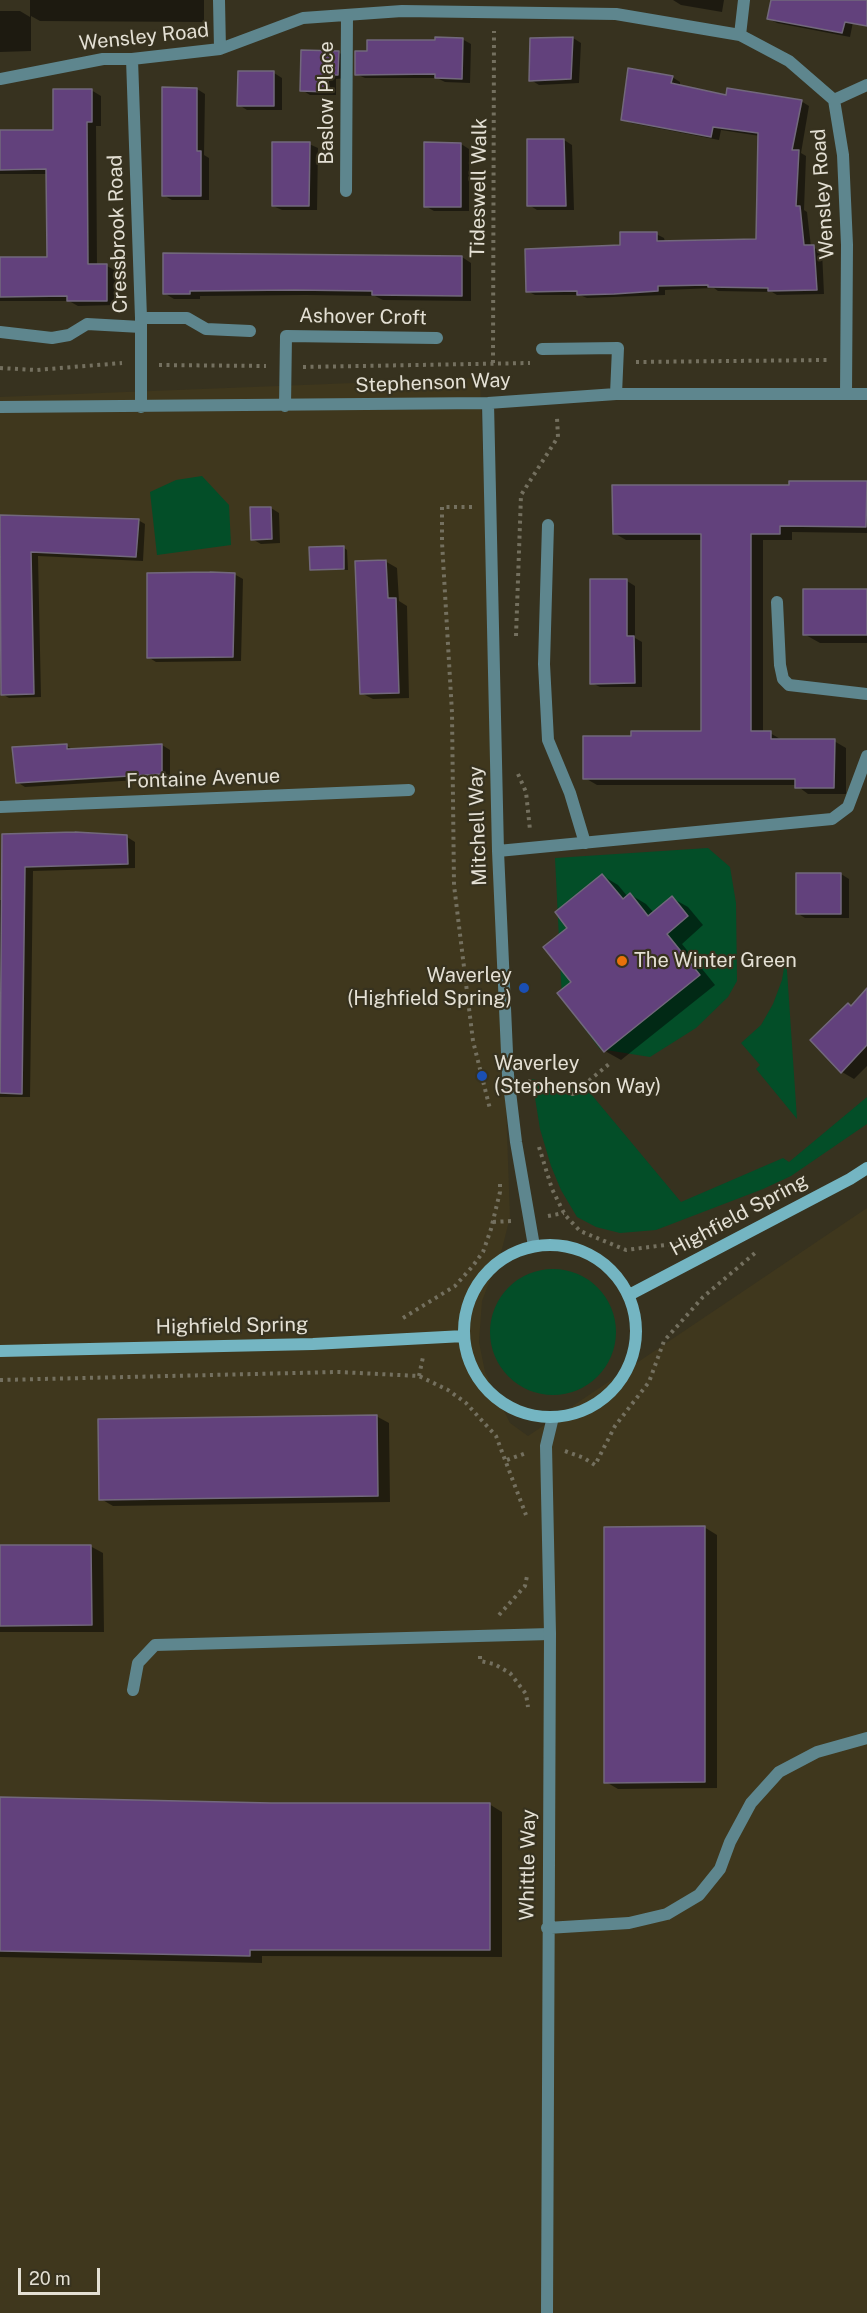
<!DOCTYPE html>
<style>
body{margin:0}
#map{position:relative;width:867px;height:2313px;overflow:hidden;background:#37321f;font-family:"Public Sans",sans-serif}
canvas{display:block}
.scale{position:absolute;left:18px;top:2268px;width:82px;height:27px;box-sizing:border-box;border:3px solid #e4e0d4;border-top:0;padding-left:8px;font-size:18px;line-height:21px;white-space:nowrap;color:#e4e0d4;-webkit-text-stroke:4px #37321f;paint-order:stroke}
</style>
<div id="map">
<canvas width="867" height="2313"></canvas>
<div class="scale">20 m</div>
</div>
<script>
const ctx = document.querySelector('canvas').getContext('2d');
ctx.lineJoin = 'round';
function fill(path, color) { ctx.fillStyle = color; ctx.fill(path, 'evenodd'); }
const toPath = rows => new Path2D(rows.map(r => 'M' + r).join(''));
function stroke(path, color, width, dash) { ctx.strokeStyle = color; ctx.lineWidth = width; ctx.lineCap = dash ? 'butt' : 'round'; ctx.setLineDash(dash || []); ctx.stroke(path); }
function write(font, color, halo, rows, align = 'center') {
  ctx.font = font + ' "Public Sans",sans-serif'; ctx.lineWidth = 4.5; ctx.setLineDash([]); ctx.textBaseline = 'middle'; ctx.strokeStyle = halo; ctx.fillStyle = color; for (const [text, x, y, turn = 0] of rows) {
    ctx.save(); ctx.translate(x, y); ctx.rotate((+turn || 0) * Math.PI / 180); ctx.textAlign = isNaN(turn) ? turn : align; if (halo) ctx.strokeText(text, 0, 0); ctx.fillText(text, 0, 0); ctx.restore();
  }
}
fill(toPath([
 [480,378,510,1217,502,1249,482,1301,479,1342,485,1372,510,1423,528,1436,867,1208,867,2313,0,2313,0,397]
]), '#3f371d');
fill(toPath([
 [202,476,229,505,231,545,157,555,150,492,176,480],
 [708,848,730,867,736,903,737,981,728,997,696,1028,650,1057,600,1049,562,999,555,858],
 [786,956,797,1119,756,1069,760,1065,741,1043,761,1025,773,1004,782,980],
 [532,1079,573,1088,581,1082,681,1202,783,1158,789,1162,867,1097,867,1124,791,1176,763,1189,656,1230,620,1233,596,1227,577,1217,561,1190,551,1166,540,1129],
 '490 1332a63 63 0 1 1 126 0a63 63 0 1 1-126 0Z'
]), '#034e28');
fill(toPath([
 [30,0,204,0,204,22,40,21,31,16,31,51,0,52,0,11,20,11,30,17],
 [673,0,724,0,722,12,681,5],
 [772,0,833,0,856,7,850,37,777,23,769,19],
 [573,38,581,43,579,83,539,85,531,80],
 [462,39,471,44,470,83,445,82,437,78,365,78,356,74,437,41],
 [338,52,346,57,346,78,336,79,336,95,310,95,302,90],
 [274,73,282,78,282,110,247,110,239,105],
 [672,77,680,82,680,87,727,97,801,101,809,106,801,153,806,156,804,210,807,212,811,247,822,251,824,294,777,295,772,292,718,291,714,288,665,290,665,295,587,298,580,295,535,295,527,291,621,247,656,234,664,238,665,242,758,240,760,136,721,130,719,140,631,123,623,119],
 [197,89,205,94,204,155,209,158,209,200,172,200,163,195],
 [91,90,101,96,101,126,96,126,97,266,107,266,116,271,116,305,78,306,69,301,0,301,0,259,48,258,48,174,0,174,0,131,55,132],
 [564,140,572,145,574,210,537,210,529,205],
 [309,144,318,148,317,210,282,210,273,206],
 [426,144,461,144,469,149,469,211,434,211,425,206],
 [462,257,471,263,471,301,383,300,375,296,306,295,200,296,200,299,174,299,164,293],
 [866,482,867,533,792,532,792,540,763,540,763,733,770,733,782,740,834,741,846,748,846,794,808,794,796,785,597,785,585,778,632,737,702,733,702,540,626,540,614,533,791,487],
 [271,508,279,513,280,543,261,544,252,539],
 [0,517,138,520,145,524,143,561,38,556,41,697,9,698,2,694],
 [343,547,347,550,348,570,312,569],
 [385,561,397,568,399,601,407,606,409,698,373,699,361,693],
 [234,574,243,579,241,661,156,662,148,657],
 [627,581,635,586,635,638,642,642,642,687,600,687,592,683],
 [867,590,867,643,820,643,804,634],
 [162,745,170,750,170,778,25,787,17,782,67,746,74,750],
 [3,835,127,837,135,842,135,868,33,871,30,1097,0,1097,0,900,3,900],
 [841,874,849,879,849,918,805,918,797,913],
 [603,876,618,885,628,897,631,895,646,904,654,913,672,898,688,907,703,925,682,944,715,985,621,1060,605,1051,559,993,573,982,570,928],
 [867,991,867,1066,854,1079,842,1072,852,1007],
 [376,1416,389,1423,390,1502,113,1506,101,1499],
 [704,1527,717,1535,717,1788,618,1789,606,1782],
 [90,1546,103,1553,104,1632,0,1632,0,1547],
 [0,1799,271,1805,489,1804,502,1812,502,1957,262,1956,262,1963,0,1957]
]), '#0007');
const building = toPath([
 [771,0,867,0,867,26,845,22,842,33,767,19,771,0],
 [435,37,463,38,462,79,435,78,435,74,355,75,355,51,367,51,367,40,435,40,435,37],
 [573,37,571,79,529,81,530,38,573,37],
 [301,50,339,51,338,75,328,75,328,92,300,91,301,50],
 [628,68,673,76,671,83,726,95,727,88,802,100,792,150,799,150,796,206,800,206,804,245,814,245,817,290,768,291,768,288,708,287,708,285,658,286,658,291,614,294,577,295,577,291,526,292,525,249,620,245,620,232,657,232,657,241,756,239,758,133,713,127,711,137,621,120,628,68],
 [238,71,274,71,274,106,237,106,238,71],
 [162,87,197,88,197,151,201,151,201,196,162,196,162,87],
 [53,89,92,89,92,122,87,122,88,264,107,264,107,301,67,301,67,296,0,297,0,257,47,257,46,169,0,170,0,130,53,130,53,89],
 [527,139,564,139,566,206,527,206,527,139],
 [272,142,310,142,309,206,272,206,272,142],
 [424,142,461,143,461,207,424,207,424,142],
 [163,253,462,256,462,296,372,295,372,291,295,290,190,291,190,294,163,294,163,253],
 [789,481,867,481,866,527,780,526,780,534,751,534,751,731,771,731,771,739,835,739,834,788,795,788,795,779,583,779,583,736,631,736,631,731,701,731,701,534,613,534,612,485,789,485,789,481],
 [250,507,271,507,272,539,251,540,250,507],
 [0,515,139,519,136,557,31,552,34,694,1,695,0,515],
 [344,546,344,569,310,570,309,547,344,546],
 [386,560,388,598,396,598,399,693,360,694,355,561,386,560],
 [210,572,235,573,233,657,147,658,147,573,210,572],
 [590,579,627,579,627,636,634,636,635,683,590,684,590,579],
 [803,589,867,589,867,635,803,635,803,589],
 [67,744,67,749,162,744,162,774,16,783,12,747,67,744],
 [75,832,127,835,128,864,25,867,22,1094,0,1093,2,834,75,832],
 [796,873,841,873,841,914,796,914,796,873],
 [602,874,623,899,630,893,648,916,672,896,688,916,667,934,700,975,604,1052,557,993,571,982,543,947,567,928,555,912,602,874],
 [867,988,867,1045,841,1073,810,1040,848,1003,851,1006,867,988],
 [377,1415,378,1496,99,1500,98,1419,377,1415],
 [705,1526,705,1782,604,1783,604,1527,705,1526],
 [0,1545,91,1545,92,1625,0,1626,0,1545],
 [0,1797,271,1803,490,1803,490,1950,250,1950,250,1956,0,1951,0,1797]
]);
fill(building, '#62417c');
stroke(building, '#72687c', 1.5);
stroke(toPath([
 [636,362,827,360],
 [493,363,494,31],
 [159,365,266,366],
 [303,367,530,363],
 [0,368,36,370,122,363],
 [472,507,442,507,442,542,452,713,454,885,473,1041,490,1109],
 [516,636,521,495,558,437,557,418],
 [518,774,526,792,530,830],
 [528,1081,573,1094,609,1064],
 [539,1147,552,1189,565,1215,580,1231,626,1250,681,1243],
 [548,1216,564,1213],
 [493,1222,511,1221],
 [403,1318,455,1286,472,1267,483,1252,491,1229,500,1192,500,1181],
 [419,1376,423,1357],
 [0,1380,338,1372,419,1376,448,1390,466,1403,496,1436,526,1515],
 [565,1451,584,1458,595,1465,615,1426,649,1382,664,1341,703,1297,755,1253],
 [507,1460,526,1453],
 [499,1615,525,1586,527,1576],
 [480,1656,480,1661,494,1664,510,1673,526,1694,528,1707]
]), '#74705f', 4, [3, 4.5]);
stroke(toPath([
 [141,318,187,318,206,329,250,331],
 [0,332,52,338,69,335,87,324,141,327],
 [548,525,544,664,548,740,570,793,585,843],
 [777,602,780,665,783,679,789,685,867,694],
 [133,1690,138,1663,155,1645,550,1634]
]), '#5e868e', 12);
stroke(toPath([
 [219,0,220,49],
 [740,35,744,0],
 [132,59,141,318,141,407],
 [0,79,103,59,132,59,220,49,303,18,402,11,616,14,740,35,789,61,834,100,843,155,847,245,846,394],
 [834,100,867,85],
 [346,191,347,15],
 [542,349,618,348,616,394],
 [488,403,498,851,508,1075,516,1142,534,1246],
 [285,406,286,336,437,338],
 [0,407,488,403,616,394,867,394],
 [0,807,409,790],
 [498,851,832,819,848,807,867,756],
 [547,1928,629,1923,667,1914,699,1895,720,1869,730,1842,751,1803,779,1772,817,1752,867,1738],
 [547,2313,550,1634,546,1446,553,1417]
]), '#5e868e', 12);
stroke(toPath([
 '464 1331a86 86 0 1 1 172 0a86 86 0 1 1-172 0Z',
 [629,1295,850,1179,867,1168],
 [0,1351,313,1344,464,1336]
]), '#74b5c2', 12);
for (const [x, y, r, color] of [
 [622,961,6,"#e8710a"],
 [524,988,6,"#1a4fb4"],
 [482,1076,6,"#1a4fb4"]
]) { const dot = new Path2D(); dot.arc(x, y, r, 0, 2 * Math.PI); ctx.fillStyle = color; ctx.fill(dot); stroke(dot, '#37321f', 2); }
write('20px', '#e4e0d4', '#37321f', [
 ["Wensley Road",144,37,-6],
 ["Baslow Place",327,103,-90],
 ["Tideswell Walk",479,188,-89],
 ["Wensley Road",823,194,-94],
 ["Cressbrook Road",118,234,-92],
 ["Ashover Croft",363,317,1],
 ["Stephenson Way",433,383,-2],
 ["Fontaine Avenue",203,779,-2],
 ["Mitchell Way",478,826,-92],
 ["Highfield Spring",739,1215,-28],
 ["Highfield Spring",232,1326,-1],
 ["Whittle Way",528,1865,-89]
]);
write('20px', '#e4e0d4', '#37321f', [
 ["The Winter Green",634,961],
 ["Waverley",512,976,"right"],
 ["(Highfield Spring)",512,999,"right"],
 ["Waverley",494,1064],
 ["(Stephenson Way)",494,1087]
], 'left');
</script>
